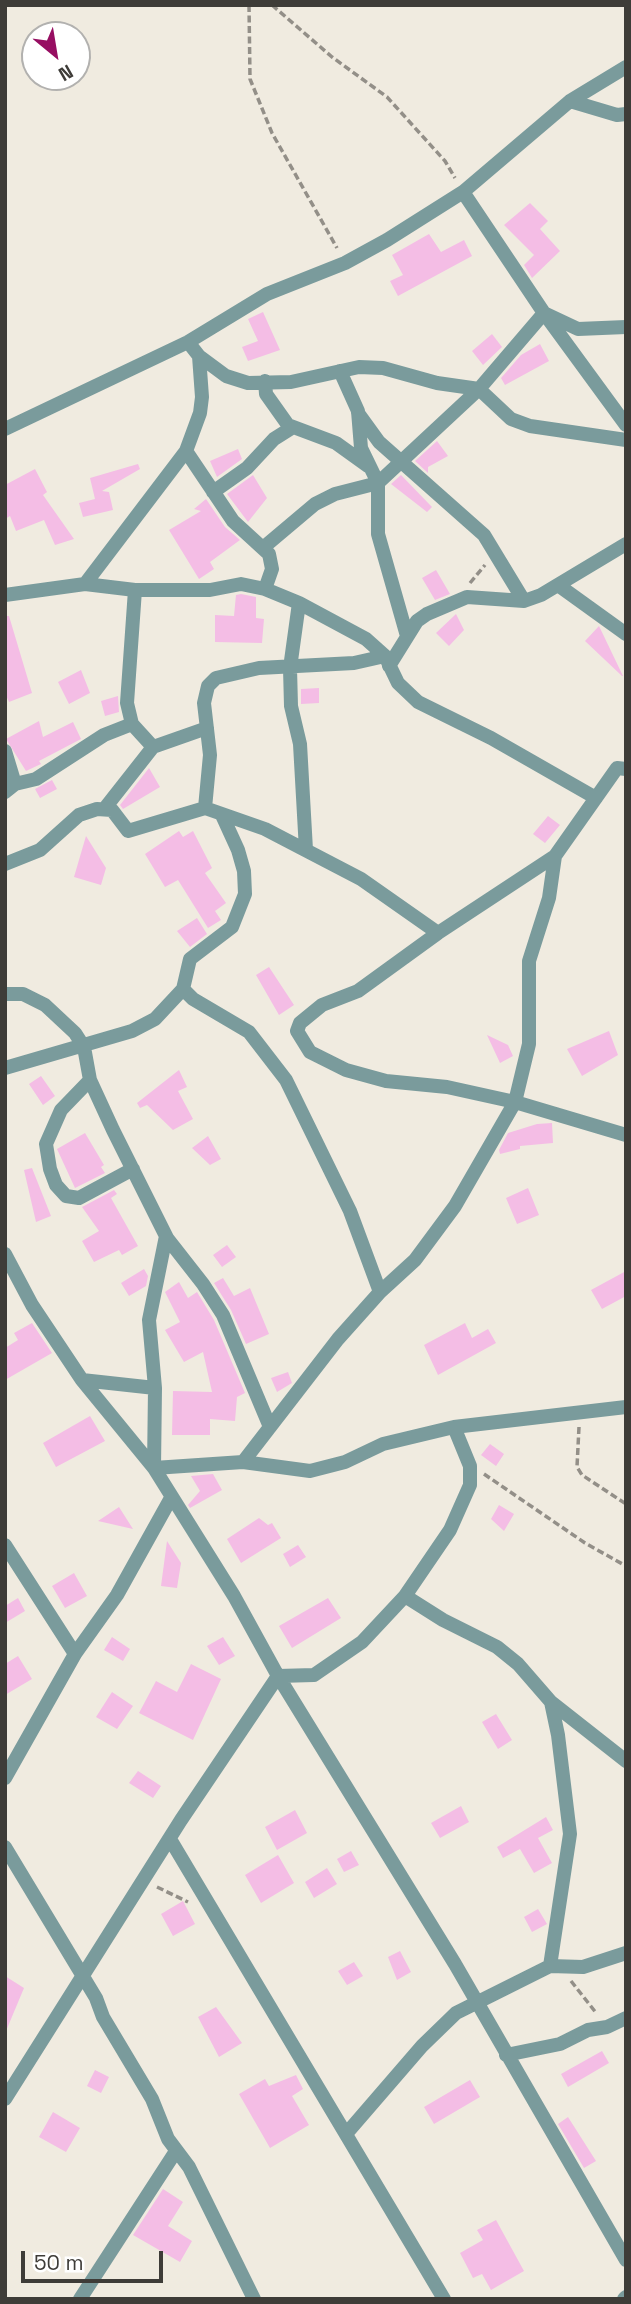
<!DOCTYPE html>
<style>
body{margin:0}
#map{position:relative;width:631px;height:2304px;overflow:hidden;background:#f0ebe0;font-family:"Space Grotesk",sans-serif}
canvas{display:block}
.frame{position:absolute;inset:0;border:7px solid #3e3c38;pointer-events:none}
.north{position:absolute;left:21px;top:21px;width:70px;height:70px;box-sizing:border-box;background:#fff;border:2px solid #b2b1af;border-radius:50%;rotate:150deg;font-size:19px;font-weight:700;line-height:28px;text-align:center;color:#3e3c38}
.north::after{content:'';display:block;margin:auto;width:24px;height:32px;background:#970e62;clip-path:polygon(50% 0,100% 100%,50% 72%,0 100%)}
.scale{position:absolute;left:21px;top:2251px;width:142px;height:32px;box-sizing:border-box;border:4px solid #3e3c38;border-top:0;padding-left:9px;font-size:21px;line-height:24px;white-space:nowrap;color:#3e3c38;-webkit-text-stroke:5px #fff;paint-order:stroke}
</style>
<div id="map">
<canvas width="631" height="2304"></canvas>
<div class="frame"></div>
<div class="north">N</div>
<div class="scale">50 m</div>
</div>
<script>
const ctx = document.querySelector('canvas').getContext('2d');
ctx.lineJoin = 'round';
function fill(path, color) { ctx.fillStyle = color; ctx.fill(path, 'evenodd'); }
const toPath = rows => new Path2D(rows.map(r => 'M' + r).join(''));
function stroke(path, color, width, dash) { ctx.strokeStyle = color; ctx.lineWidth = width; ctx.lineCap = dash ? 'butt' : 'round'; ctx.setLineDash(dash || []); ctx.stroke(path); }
fill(toPath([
 [530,203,548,221,540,229,560,251,532,278,524,265,534,255,504,225],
 [429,234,441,252,464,240,472,256,398,296,390,281,403,275,392,255],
 [263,312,280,350,248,361,242,347,258,341,248,319],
 [492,334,502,347,483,365,472,351],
 [540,344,549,361,505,385,501,378,521,355],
 [437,441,448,456,428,467,428,473,415,461],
 [238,449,242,459,217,477,210,461],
 [138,464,140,469,102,491,109,492,113,510,83,517,79,503,95,499,90,478],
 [35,469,47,492,43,495,74,539,55,545,44,520,16,531,10,516,5,519,5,485],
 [253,475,267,498,248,522,227,494],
 [401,475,432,507,427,512,391,484],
 [206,499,225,527,240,540,210,562,214,569,199,579,169,530,201,511,194,509],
 [436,570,450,594,435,600,422,578],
 [241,594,256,597,256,618,264,619,262,643,215,642,215,615,234,616,236,595],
 [456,614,464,630,449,646,436,633],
 [5,616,9,616,32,693,9,702,5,693],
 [599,626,623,676,622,676,585,641],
 [81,670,90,693,69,704,58,682],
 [319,688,319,703,301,704,301,689],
 [118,696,119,712,105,716,101,701],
 [39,721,43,737,73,722,81,739,39,761,41,764,26,771,6,739],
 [149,768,160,787,123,809,120,805],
 [52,780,57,789,40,798,35,789],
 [548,816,560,825,545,843,533,834],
 [179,831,183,837,193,831,212,868,205,873,226,903,215,911,221,920,208,928,178,880,165,887,145,854],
 [86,836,106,868,101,885,74,877],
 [197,918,207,934,190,947,177,931],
 [269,967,294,1005,279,1015,256,975],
 [609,1031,618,1055,582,1076,567,1049],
 [487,1035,508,1045,513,1056,500,1063],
 [179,1070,187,1087,178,1091,193,1119,173,1130,147,1105,140,1108,137,1103],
 [41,1076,55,1096,43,1105,29,1084],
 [552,1123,553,1143,520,1146,520,1149,500,1154,499,1150,508,1133,537,1124],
 [85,1133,104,1165,101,1167,105,1173,75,1188,57,1149],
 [208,1136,221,1159,210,1165,192,1148],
 [32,1168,51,1216,36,1222,24,1170],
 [528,1188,539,1215,517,1224,506,1198],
 [114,1190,117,1194,111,1198,138,1246,122,1255,119,1250,94,1262,82,1241,99,1231,82,1207],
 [227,1245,236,1257,222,1267,213,1255],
 [144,1269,148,1276,146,1286,129,1296,121,1283],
 [626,1271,626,1296,602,1309,591,1290],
 [223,1278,234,1296,250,1288,269,1334,246,1344,231,1310,214,1283],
 [179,1282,188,1298,197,1292,214,1320,245,1393,237,1397,235,1421,210,1419,210,1435,172,1435,173,1391,212,1392,203,1352,184,1362,165,1330,180,1322,165,1292],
 [32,1323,52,1353,5,1380,5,1348,18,1340,14,1333],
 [465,1323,472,1338,488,1329,496,1343,438,1375,424,1345],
 [288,1372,292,1383,277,1392,271,1378],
 [90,1416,105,1441,56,1467,43,1443],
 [490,1444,504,1454,496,1466,481,1455],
 [213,1474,222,1490,190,1508,188,1505,200,1491,191,1476],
 [499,1505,514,1514,504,1531,491,1519],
 [119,1507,133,1529,98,1521],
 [259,1518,268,1525,272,1523,281,1538,241,1563,227,1539],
 [167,1541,181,1563,177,1588,161,1586],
 [298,1545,306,1557,290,1567,283,1554],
 [74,1573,87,1596,65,1608,52,1586],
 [18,1598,25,1611,5,1623,5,1606],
 [328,1598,341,1618,292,1648,279,1626],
 [112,1637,130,1649,123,1661,104,1650],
 [223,1637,235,1656,219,1665,207,1646],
 [18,1656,32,1679,5,1695,5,1664],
 [191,1664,221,1679,193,1740,139,1713,156,1681,177,1692],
 [112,1692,133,1706,117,1729,96,1717],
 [496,1714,512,1740,498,1749,482,1722],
 [138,1771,161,1786,153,1798,129,1783],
 [461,1806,469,1822,440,1838,431,1823],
 [295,1810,307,1833,277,1850,265,1827],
 [546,1817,553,1830,538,1838,552,1863,534,1873,520,1849,503,1858,497,1847],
 [351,1851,359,1865,344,1872,337,1859],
 [278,1855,294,1883,261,1903,245,1875],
 [327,1868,337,1884,314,1898,305,1882],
 [183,1901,195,1924,173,1936,161,1914],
 [538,1909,547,1924,532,1932,524,1917],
 [400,1951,411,1972,397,1980,388,1957],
 [354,1962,363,1976,347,1985,338,1971],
 [5,1976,24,1988,6,2031,5,2031],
 [216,2007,242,2043,219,2057,198,2017],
 [602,2051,609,2063,568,2087,561,2074],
 [95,2070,109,2077,101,2093,87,2086],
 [296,2075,303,2089,292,2096,309,2125,270,2148,239,2094,265,2079,269,2086],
 [470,2080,480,2097,434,2124,424,2107],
 [53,2112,80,2128,66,2152,39,2137],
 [568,2117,596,2161,584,2168,558,2124],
 [163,2189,183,2202,168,2226,192,2241,180,2262,133,2235],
 [496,2220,524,2271,491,2290,482,2274,473,2278,460,2253,483,2240,477,2230]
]), '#f4bde5');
stroke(toPath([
 [249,5,250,79,272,133,337,248],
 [272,5,332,57,387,97,445,161,455,178],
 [470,583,485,565],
 [579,1427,577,1467,582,1475,626,1504],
 [484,1474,585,1543,626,1566],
 [157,1887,188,1902],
 [571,1981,597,2014]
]), '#938f88', 3.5, [7, 3.5]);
stroke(toPath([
 [570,101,617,115,626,114],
 [463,192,544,313,578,329,626,327],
 [188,342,199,356,226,376,248,383,291,382,359,367,383,368,437,383,479,389,511,419,530,426,626,440],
 [340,371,358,411,361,448,378,483,378,534,407,636],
 [265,381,266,394,288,425,336,443,368,466],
 [358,413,379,442,484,535,524,601],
 [5,429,188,342,267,294,345,263,387,240,463,192,570,101,626,67],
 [186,451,233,521,269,554,272,569,265,589],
 [213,492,247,468,274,439,293,427],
 [264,547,315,504,335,494,378,483,479,389,544,313,626,425],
 [85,584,186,451,200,413,202,397,199,356],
 [558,585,626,634],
 [135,590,210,590,241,584,265,589,299,603,366,639,385,656,398,683,418,702,491,738,596,798],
 [5,595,85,584,135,590,127,703,132,724,153,747],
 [299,603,290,668,291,706,300,744,306,850],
 [385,656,354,663,259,668,216,678,208,686,204,703,210,755,205,808,265,829,361,879,438,933],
 [389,666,417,621,427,614,467,597,524,601,541,595,626,544],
 [5,751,15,784],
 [5,792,15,784,36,779,104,735,132,724],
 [105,808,153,747,207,728],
 [555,856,438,933,358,991,322,1005,300,1023,297,1031,310,1052,346,1070,386,1081,447,1087,515,1102,626,1135],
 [5,864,40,850,79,815,97,809,112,810,128,831,205,808],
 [183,989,193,999,249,1032,286,1080,350,1211,380,1292],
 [5,994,23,994,45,1005,75,1033,84,1047,90,1080,113,1130,167,1238,203,1284,223,1315,270,1427],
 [5,1068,132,1031,155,1019,183,989,190,959,232,927,245,894,244,871,238,850,222,815],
 [90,1080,61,1110,46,1144,50,1169,56,1185,66,1196,79,1198,133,1169],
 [5,1254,32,1305,82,1380,155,1388,154,1468],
 [82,1380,154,1468,234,1596,278,1676,455,1964,626,2260],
 [155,1388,149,1320,166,1236],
 [243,1462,338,1339,380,1292,415,1260,455,1206,515,1102,529,1044,529,961,549,898,555,856,617,768,626,769],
 [154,1468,243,1462,310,1471,345,1462,383,1444,454,1427,626,1407],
 [5,1545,75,1654],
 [405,1596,443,1620,497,1647,518,1664,551,1702,558,1735,570,1834,550,1966],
 [551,1702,626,1761],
 [5,1778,75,1654,117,1595,171,1498],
 [170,1839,444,2299],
 [5,1847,96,1998,103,2017,152,2099,168,2139,189,2167,254,2299],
 [506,2055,560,2044,588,2030,607,2027,626,2018],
 [5,2099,181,1820,278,1676,314,1675,362,1642,405,1596,450,1530,470,1485,470,1466,454,1427],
 [346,2134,422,2046,456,2013,550,1966,583,1967,626,1953],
 [80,2299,176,2151],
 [624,2299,626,2297]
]), '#7a9b9c', 14);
</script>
